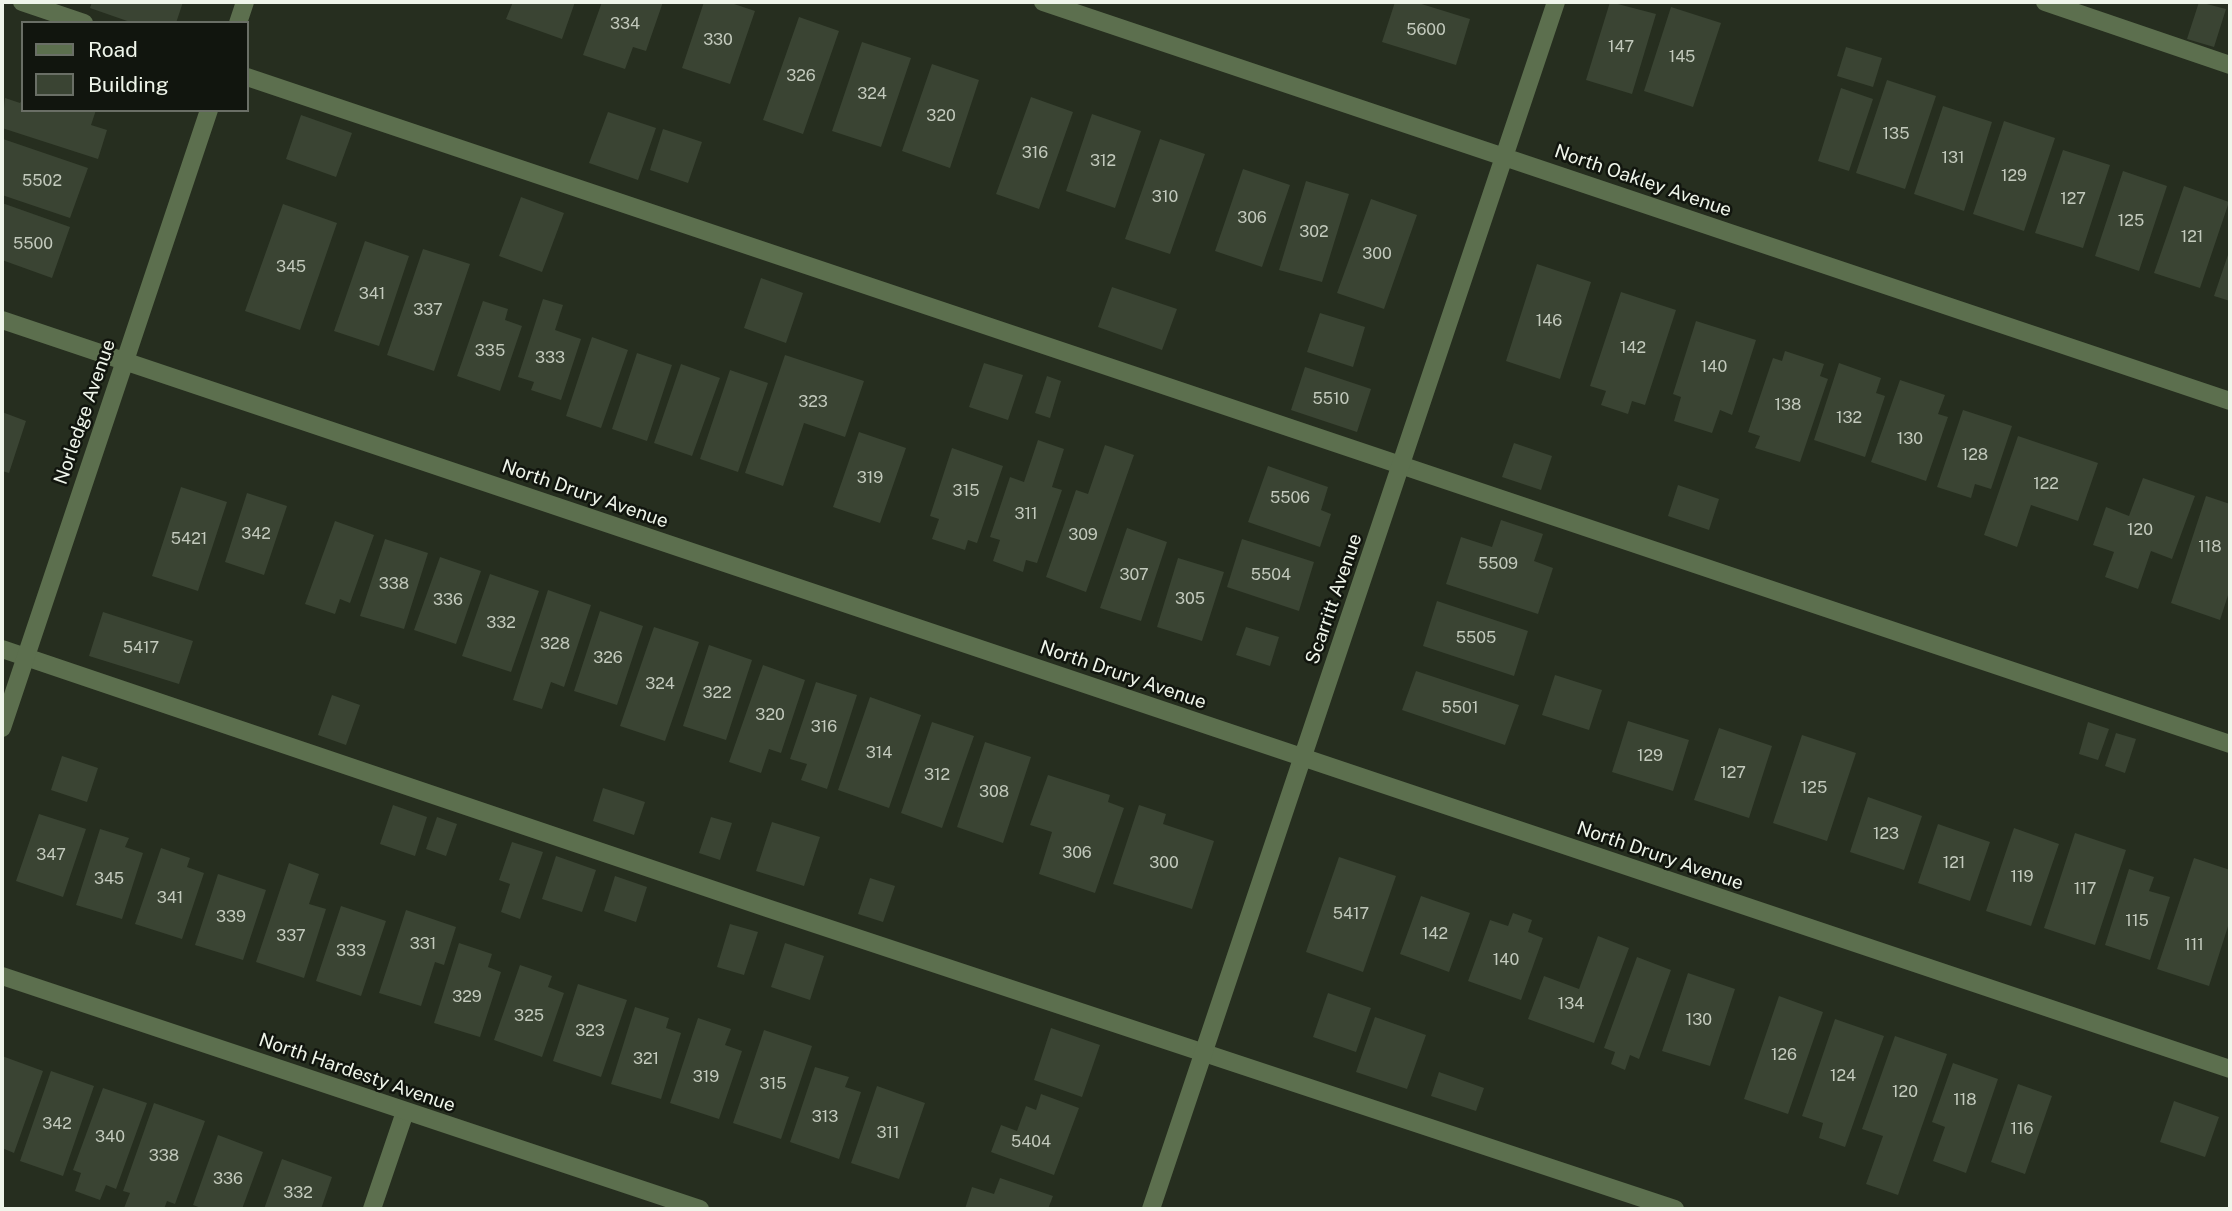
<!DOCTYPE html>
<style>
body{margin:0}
#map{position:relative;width:2232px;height:1211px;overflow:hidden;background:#262e1f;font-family:"Public Sans",sans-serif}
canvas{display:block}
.frame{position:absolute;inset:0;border:4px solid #eff5ea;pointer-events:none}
.legend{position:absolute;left:21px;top:21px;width:228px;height:91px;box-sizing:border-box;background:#11150e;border:2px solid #6a6f66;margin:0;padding:9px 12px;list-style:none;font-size:21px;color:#eff5ea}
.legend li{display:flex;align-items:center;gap:14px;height:35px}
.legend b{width:35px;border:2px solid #6a6f66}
</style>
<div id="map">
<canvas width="2232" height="1211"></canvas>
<div class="frame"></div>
<ul class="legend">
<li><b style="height:9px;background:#5c6f4e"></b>Road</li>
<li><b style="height:19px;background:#3a4433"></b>Building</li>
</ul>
</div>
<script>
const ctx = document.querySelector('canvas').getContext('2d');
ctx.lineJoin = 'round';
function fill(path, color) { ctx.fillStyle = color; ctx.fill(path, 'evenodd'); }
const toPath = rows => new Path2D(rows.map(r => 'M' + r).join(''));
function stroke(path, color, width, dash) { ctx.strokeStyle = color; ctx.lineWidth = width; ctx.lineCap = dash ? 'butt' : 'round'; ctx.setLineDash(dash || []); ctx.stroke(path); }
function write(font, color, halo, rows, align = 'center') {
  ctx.font = font + ' "Public Sans",sans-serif'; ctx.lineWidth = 5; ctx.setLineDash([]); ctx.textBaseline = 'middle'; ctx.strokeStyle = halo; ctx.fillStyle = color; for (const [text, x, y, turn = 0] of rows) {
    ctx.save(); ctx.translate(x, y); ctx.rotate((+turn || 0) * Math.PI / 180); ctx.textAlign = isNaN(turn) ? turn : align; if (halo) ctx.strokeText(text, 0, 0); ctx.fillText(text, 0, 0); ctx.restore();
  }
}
fill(toPath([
 [92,2,183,2,176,23,133,23,90,8],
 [513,2,575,2,562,39,506,19],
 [602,2,663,2,646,51,633,47,625,69,583,55],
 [704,2,728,2,755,11,730,84,682,68],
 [1395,2,1415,2,1470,19,1456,65,1382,42],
 [1610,2,1656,14,1632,94,1586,80],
 [2199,2,2226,9,2214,47,2187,39],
 [1671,7,1721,23,1693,107,1644,91],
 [799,17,839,31,803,134,763,120],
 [862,42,911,58,881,147,832,131],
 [1846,47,1882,58,1873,87,1837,76],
 [932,64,979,80,950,168,902,151],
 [1887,80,1936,96,1905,189,1856,173],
 [1841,88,1873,99,1849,171,1818,161],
 [1031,97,1073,112,1039,209,996,194],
 [5,98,20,103,23,98,23,110,96,110,91,125,107,130,98,159,2,128],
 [1943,106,1992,122,1964,211,1914,194],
 [608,112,656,128,638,180,589,163],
 [1092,114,1141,131,1115,208,1066,191],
 [301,115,352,133,336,177,286,159],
 [2004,121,2055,138,2024,231,1973,214],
 [663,129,702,142,688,183,650,170],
 [3,139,88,168,70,218,2,195],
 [1160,139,1205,154,1170,254,1125,239],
 [2063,150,2110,165,2083,248,2035,233],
 [1243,169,1290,185,1262,267,1215,251],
 [2123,171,2167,186,2139,271,2095,256],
 [1306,181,1349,194,1322,282,1279,270],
 [2184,186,2229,202,2200,288,2154,273],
 [521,197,564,213,542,272,499,256],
 [1371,199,1417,215,1384,309,1337,293],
 [2,203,70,227,52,278,2,260],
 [283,204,337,223,300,330,245,311],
 [365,241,409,256,379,346,334,331],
 [423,249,470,264,434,371,387,355],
 [2230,249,2230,301,2214,296],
 [1537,264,1591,282,1560,379,1506,361],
 [761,278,803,293,786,343,744,328],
 [1112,287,1177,309,1162,350,1098,327],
 [1621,292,1676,310,1645,405,1632,401,1628,414,1601,405,1606,391,1590,386],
 [543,299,563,305,555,330,581,339,561,400,531,390,534,382,518,377],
 [483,301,508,309,505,320,522,326,500,391,457,376],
 [1320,313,1365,327,1353,367,1307,352],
 [1696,321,1756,340,1732,415,1720,410,1712,433,1674,421,1681,397,1673,394],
 [592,337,628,350,601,428,566,416],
 [1785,351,1824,364,1820,376,1828,379,1800,462,1755,448,1760,436,1748,432,1773,358,1782,361],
 [637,353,672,365,647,441,612,429],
 [785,355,864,381,845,437,804,423,783,486,745,473],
 [984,363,1023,375,1008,420,969,407],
 [1839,363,1881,378,1876,393,1885,396,1865,457,1814,440],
 [681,364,720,378,692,456,654,443],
 [1305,367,1371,389,1357,432,1291,410],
 [730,370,768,383,738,472,700,459],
 [1047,376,1061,381,1050,418,1035,413],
 [1900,380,1945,395,1938,414,1948,417,1926,481,1871,462],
 [1963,410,2012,426,1991,489,1975,484,1971,498,1937,487],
 [2,412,26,421,9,473,2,471],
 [859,432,906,448,880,523,833,507],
 [2018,436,2098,463,2078,521,2031,505,2017,547,1984,535],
 [1038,440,1064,449,1052,487,1062,490,1037,563,1026,560,1023,572,993,561,1000,540,990,537,1010,477,1024,482],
 [1514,443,1552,456,1541,490,1502,477],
 [1105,445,1134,455,1086,592,1046,577,1076,490,1088,494],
 [952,448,1003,466,977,543,968,540,965,550,932,539,939,519,930,516],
 [1268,466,1328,487,1321,510,1331,514,1320,547,1248,522],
 [2143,478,2195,496,2172,559,2151,551,2138,589,2105,577,2114,552,2093,545,2106,507,2129,516],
 [1678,485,1719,499,1709,530,1668,516],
 [181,487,227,502,198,591,152,576],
 [247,493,287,506,264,575,225,562],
 [2206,496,2230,504,2230,589,2220,620,2171,603],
 [1501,520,1543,534,1534,561,1553,568,1538,614,1446,584,1461,537,1492,547],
 [335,521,374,535,350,603,340,599,335,614,305,604],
 [1127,528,1167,542,1141,621,1100,608],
 [385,539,428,553,404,629,360,616],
 [1242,539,1314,562,1299,611,1227,587],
 [440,557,481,571,456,644,414,630],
 [1178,558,1224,572,1202,641,1157,627],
 [490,574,539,591,511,672,462,656],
 [548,590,591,605,564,687,551,682,542,709,513,700],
 [1437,601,1528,631,1514,676,1423,646],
 [600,611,643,626,617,705,574,691],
 [103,612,193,641,179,684,89,656],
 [654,627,699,642,665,741,620,726],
 [1246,627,1279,637,1270,666,1236,655],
 [709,645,752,660,726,740,683,726],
 [763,665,805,680,781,753,769,749,761,773,729,762],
 [1416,671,1519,705,1505,745,1402,710],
 [1555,675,1602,690,1589,730,1542,715],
 [816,682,857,695,827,789,801,780,807,764,790,759],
 [332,695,360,705,346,745,318,735],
 [870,697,921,715,889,808,838,790],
 [1628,721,1689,740,1673,791,1612,772],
 [932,722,974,736,942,828,901,813],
 [2088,722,2109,729,2098,760,2079,754],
 [1719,728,1772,746,1749,818,1694,800],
 [2116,733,2136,739,2125,773,2105,766],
 [1802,735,1856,753,1827,841,1773,823],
 [985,742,1031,757,1003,843,957,827],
 [62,756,98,768,87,802,51,790],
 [1048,775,1110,795,1108,802,1124,808,1095,893,1039,874,1052,832,1030,825],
 [603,788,645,802,634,835,593,821],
 [1868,797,1922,816,1904,870,1850,852],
 [393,805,427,817,415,856,380,844],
 [1139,805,1166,814,1163,824,1214,841,1192,909,1113,884],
 [39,814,86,829,63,897,16,881],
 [437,817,457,824,446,856,426,849],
 [711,817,732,823,720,860,699,853],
 [772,822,820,837,804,886,756,871],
 [1938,824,1990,842,1970,901,1918,883],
 [2014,828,2059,844,2031,926,1986,911],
 [100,829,129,838,125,847,143,853,122,919,76,905],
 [2075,833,2126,850,2095,945,2044,928],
 [512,842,543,852,520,919,501,912,510,884,499,880],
 [161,848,190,858,187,867,204,873,182,939,135,924],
 [556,856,596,870,582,912,542,899],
 [1339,857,1396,876,1363,972,1306,952],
 [2194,858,2230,870,2230,920,2209,986,2157,969],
 [289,863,319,874,309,904,326,909,304,978,256,962],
 [2129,869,2154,877,2149,891,2170,897,2150,960,2105,945],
 [218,874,266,890,243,960,195,945],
 [615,876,647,887,636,922,604,911],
 [870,878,895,886,883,922,858,914],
 [1421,896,1470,913,1449,972,1400,954],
 [341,906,386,921,361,996,316,981],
 [406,910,456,927,444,965,435,962,421,1006,379,993],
 [1513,913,1532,920,1528,932,1543,938,1521,1000,1468,981,1490,920,1508,926],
 [730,924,758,932,744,975,717,967],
 [1598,936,1629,948,1594,1043,1528,1019,1544,976,1579,989],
 [459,943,492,954,488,967,501,972,480,1037,434,1023],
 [785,943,824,956,810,1000,771,987],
 [1637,957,1671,970,1639,1059,1630,1055,1625,1070,1611,1064,1615,1052,1604,1048],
 [520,965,552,976,548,987,564,993,542,1057,494,1040],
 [1688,973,1735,989,1710,1066,1662,1051],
 [578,984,627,1000,601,1077,553,1061],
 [1328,993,1371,1008,1356,1052,1313,1037],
 [1779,996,1823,1012,1788,1114,1744,1099],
 [635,1007,669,1018,666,1028,681,1033,661,1099,611,1084],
 [1375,1017,1426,1035,1407,1089,1356,1072],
 [698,1018,731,1029,725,1045,742,1051,719,1119,670,1103],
 [1835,1019,1884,1036,1845,1147,1819,1138,1823,1123,1802,1116],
 [1051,1028,1100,1045,1082,1097,1034,1080],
 [764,1030,812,1046,781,1139,733,1123],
 [1895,1036,1947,1054,1898,1195,1866,1184,1883,1136,1862,1129],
 [2,1056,43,1071,14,1153,2,1148],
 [1953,1063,1998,1079,1966,1173,1933,1161,1945,1127,1932,1122],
 [815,1067,849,1077,845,1087,861,1092,839,1159,790,1142],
 [51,1071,94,1086,63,1176,20,1161],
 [1439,1072,1484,1088,1476,1111,1431,1096],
 [2018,1084,2052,1096,2025,1174,1991,1162],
 [877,1086,925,1103,899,1179,851,1163],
 [103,1088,147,1103,116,1189,106,1185,100,1200,75,1191,81,1173,73,1170],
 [1041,1094,1079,1108,1054,1175,991,1152,1001,1125,1017,1131,1026,1106,1036,1110],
 [2174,1101,2219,1117,2205,1157,2160,1142],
 [154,1103,205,1121,175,1204,167,1201,164,1209,127,1209,124,1208,130,1193,123,1191],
 [218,1135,263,1152,242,1209,204,1209,193,1205],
 [282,1159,332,1177,321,1209,264,1209],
 [1000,1178,1053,1196,1048,1209,965,1209,972,1187,994,1194]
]), '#3a4433');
stroke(toPath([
 [22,2,84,23],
 [2045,2,2230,65],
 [247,77,2230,744],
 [2,649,767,908,1675,1209]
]), '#5c6f4e', 18);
stroke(toPath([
 [1043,2,2230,401],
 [238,23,245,2],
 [2,320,2230,1069],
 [2,728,209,110],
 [372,1209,405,1112],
 [1151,1209,1556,2]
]), '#5c6f4e', 18);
stroke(toPath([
 [2,976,700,1209]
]), '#5c6f4e', 18);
write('16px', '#c2c9bc', null, [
 ["334",625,24],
 ["5600",1426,30],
 ["330",718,40],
 ["147",1621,47],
 ["145",1682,57],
 ["326",801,76],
 ["324",872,94],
 ["320",941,116],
 ["135",1896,134],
 ["316",1035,153],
 ["131",1953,158],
 ["312",1103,161],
 ["129",2014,176],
 ["5502",42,181],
 ["310",1165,197],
 ["127",2073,199],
 ["306",1252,218],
 ["125",2131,221],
 ["302",1314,232],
 ["121",2192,237],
 ["5500",33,244],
 ["300",1377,254],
 ["345",291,267],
 ["341",372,294],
 ["337",428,310],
 ["146",1549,321],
 ["142",1633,348],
 ["335",490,351],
 ["333",550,358],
 ["140",1714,367],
 ["5510",1331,399],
 ["323",813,402],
 ["138",1788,405],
 ["132",1849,418],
 ["130",1910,439],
 ["128",1975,455],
 ["319",870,478],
 ["122",2046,484],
 ["315",966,491],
 ["5506",1290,498],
 ["311",1026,514],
 ["120",2140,530],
 ["342",256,534],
 ["309",1083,535],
 ["5421",189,539],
 ["118",2210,547],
 ["5509",1498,564],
 ["307",1134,575],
 ["5504",1271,575],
 ["338",394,584],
 ["305",1190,599],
 ["336",448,600],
 ["332",501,623],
 ["5505",1476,638],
 ["328",555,644],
 ["5417",141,648],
 ["326",608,658],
 ["324",660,684],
 ["322",717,693],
 ["5501",1460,708],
 ["320",770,715],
 ["316",824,727],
 ["314",879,753],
 ["129",1650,756],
 ["127",1733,773],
 ["312",937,775],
 ["125",1814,788],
 ["308",994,792],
 ["123",1886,834],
 ["306",1077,853],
 ["347",51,855],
 ["300",1164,863],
 ["121",1954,863],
 ["119",2022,877],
 ["345",109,879],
 ["117",2085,889],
 ["341",170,898],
 ["5417",1351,914],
 ["339",231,917],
 ["115",2137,921],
 ["142",1435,934],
 ["337",291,936],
 ["331",423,944],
 ["111",2194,945],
 ["333",351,951],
 ["140",1506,960],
 ["329",467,997],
 ["134",1571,1004],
 ["325",529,1016],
 ["130",1699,1020],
 ["323",590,1031],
 ["126",1784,1055],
 ["321",646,1059],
 ["124",1843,1076],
 ["319",706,1077],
 ["315",773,1084],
 ["120",1905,1092],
 ["118",1965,1100],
 ["313",825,1117],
 ["342",57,1124],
 ["116",2022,1129],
 ["311",888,1133],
 ["340",110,1137],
 ["5404",1031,1142],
 ["338",164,1156],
 ["336",228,1179],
 ["332",298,1193]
]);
write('19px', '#eff5ea', '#11150e', [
 ["North Oakley Avenue",1643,181,19],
 ["Norledge Avenue",85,412,-71],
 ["North Drury Avenue",585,494,19],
 ["Scarritt Avenue",1334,599,-71],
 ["North Drury Avenue",1123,675,19],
 ["North Drury Avenue",1660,856,19],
 ["North Hardesty Avenue",357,1073,19]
]);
</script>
